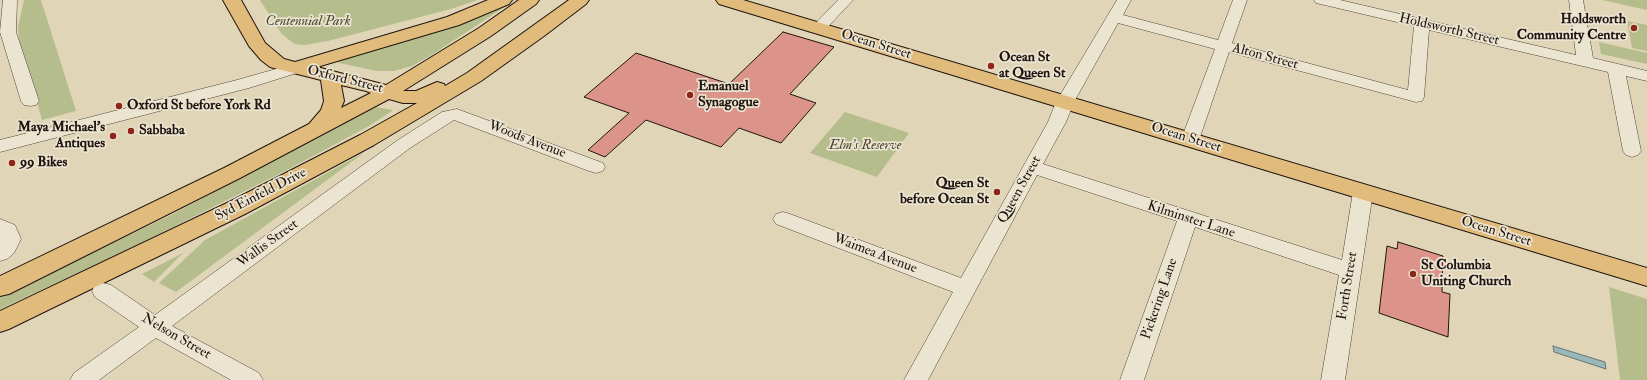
<!DOCTYPE html>
<style>
body{margin:0}
canvas{display:block;background:#e0d6b7}
</style>
<canvas width="1647" height="380"></canvas>
<script>
const ctx = document.querySelector('canvas').getContext('2d');
ctx.lineJoin = 'round';
function fill(path, color) { ctx.fillStyle = color; ctx.fill(path, 'evenodd'); }
const toPath = rows => new Path2D(rows.map(r => 'M' + r).join(''));
function stroke(path, color, width, dash) { ctx.strokeStyle = color; ctx.lineWidth = width; ctx.lineCap = dash ? 'butt' : 'round'; ctx.setLineDash(dash || []); ctx.stroke(path); }
function write(font, color, halo, rows, align = 'center') {
  ctx.font = font + ' "IM FELL Double Pica",serif'; ctx.lineWidth = 3.5; ctx.setLineDash([]); ctx.textBaseline = 'middle'; ctx.strokeStyle = halo; ctx.fillStyle = color; for (const [text, x, y, turn = 0] of rows) {
    ctx.save(); ctx.translate(x, y); ctx.rotate((+turn || 0) * Math.PI / 180); ctx.textAlign = isNaN(turn) ? turn : align; if (halo) ctx.strokeText(text, 0, 0); ctx.fillText(text, 0, 0); ctx.restore();
  }
}
fill(toPath([
 [24,0,41,0,76,111,42,120,19,41,18,27],
 [260,0,478,0,451,9,328,41,305,45,294,44,281,33],
 [508,0,515,0,430,56,412,66,394,71,377,71,339,63,337,60],
 [1602,0,1647,0,1647,10],
 [1627,21,1647,25,1647,51,1632,48],
 [1599,42,1647,53,1647,64,1601,54],
 [377,107,392,110,392,111,369,126,287,170,119,254,0,309,0,297,169,216,372,109],
 [845,112,909,133,877,177,810,153],
 [365,152,176,292,159,283,205,240],
 [183,253,154,282,142,274],
 [1609,287,1647,299,1647,380,1620,380]
]), '#b6bd8c');
const water = toPath([
 [1553,346,1605,362,1606,369,1554,352,1553,346]
]);
fill(water, '#97b7b8');
stroke(water, '#677674', 1);
const building = toPath([
 [783,32,834,47,790,94,816,103,781,143,739,128,721,147,646,120,605,157,588,150,629,113,584,97,636,53,729,84,783,32],
 [1398,242,1443,256,1442,292,1450,294,1448,337,1379,313,1387,246,1397,249,1398,242]
]);
fill(building, '#dc9389');
stroke(building, '#1f140f', 1);
const minor = toPath([
 [3,0,17,0,16,32,39,101,36,105,30,106,24,105,21,101,0,32,3,0],
 [838,0,853,0,824,31,819,33,814,31,811,28,814,25,838,0],
 [1117,0,1131,0,1123,15,1218,40,1233,0,1247,0,1232,43,1408,90,1414,26,1316,3,1314,0,1340,0,1576,55,1569,0,1583,0,1593,58,1647,71,1647,81,1626,76,1641,151,1638,155,1632,157,1626,155,1623,151,1608,72,1429,30,1424,97,1422,101,1416,102,1229,52,1199,140,1196,144,1190,146,1184,144,1181,140,1215,49,1118,23,1074,102,1066,122,1043,164,1342,260,1353,192,1356,187,1363,185,1370,187,1373,192,1345,380,1321,380,1339,275,1195,227,1144,380,1120,380,1177,221,1037,175,928,380,904,380,953,292,776,224,773,219,776,214,783,212,790,214,961,278,1048,122,1056,102,1117,0],
 [297,63,303,65,305,68,303,71,249,88,0,152,0,140,237,80,297,63],
 [457,109,603,163,605,167,603,171,596,173,589,171,454,120,410,148,172,326,259,373,263,380,231,380,156,338,99,380,70,380,74,373,139,327,95,297,92,291,95,285,103,283,111,285,155,315,398,140,442,112,457,109],
 [0,219,15,225,21,239,14,253,7,259,0,261,0,219]
]);
const major = toPath([
 [223,0,241,0,265,43,284,59,295,62,447,17,488,0,512,0,509,4,459,25,317,67,386,85,479,28,519,0,539,0,536,4,491,36,403,91,416,91,437,82,444,84,445,86,467,73,569,0,589,0,586,4,544,36,481,81,374,145,245,214,9,329,0,332,0,311,229,202,360,135,417,103,403,103,389,99,240,178,9,294,0,296,0,276,224,168,309,124,321,110,324,101,321,80,270,67,261,60,249,46,223,0],
 [341,85,366,91,371,93,341,108,344,101,341,85],
 [716,0,743,0,1647,268,1647,286,719,4,716,0]
]);
stroke(minor, '#4f4439', 1);
stroke(major, '#1f140f', 2);
fill(minor, '#ebe4d0');
fill(major, '#e0bb7c');
for (const [x, y, r, color] of [
 [1634,28,4,"#8f2418"],
 [991,66,4,"#8f2418"],
 [690,95,4,"#8f2418"],
 [119,106,4,"#8f2418"],
 [131,131,4,"#8f2418"],
 [113,136,4,"#8f2418"],
 [12,163,4,"#8f2418"],
 [997,192,4,"#8f2418"],
 [1413,274,4,"#8f2418"]
]) { const dot = new Path2D(); dot.arc(x, y, r, 0, 2 * Math.PI); ctx.fillStyle = color; ctx.fill(dot); stroke(dot, '#ebe4d0', 1.5); }
write('bold 14px', '#1f140f', '#ebe4d0', [
 ["Holdsworth",1626,20,"right"],
 ["Community Centre",1626,36,"right"],
 ["Ocean St",999,58],
 ["at Queen St",999,74],
 ["Emanuel",698,87],
 ["Synagogue",698,103],
 ["Oxford St before York Rd",127,106],
 ["Maya Michael's",105,128,"right"],
 ["Antiques",105,144,"right"],
 ["Sabbaba",139,131],
 ["99 Bikes",20,163],
 ["Queen St",989,184,"right"],
 ["before Ocean St",989,200,"right"],
 ["St Columbia",1421,266],
 ["Uniting Church",1421,282]
], 'left');
write('italic 14px', '#4c4734', '#ebe4d0', [
 ["Centennial Park",308,22],
 ["Elm's Reserve",865,146]
]);
write('14px', '#1f140f', '#ebe4d0', [
 ["Holdsworth Street",1449,30,13],
 ["Ocean Street",876,45,17],
 ["Alton Street",1265,57,15],
 ["Oxford Street",345,80,14],
 ["Ocean Street",1186,138,17],
 ["Woods Avenue",527,140,21],
 ["Queen Street",1020,190,-61],
 ["Syd Einfeld Drive",261,195,-27],
 ["Kilminster Lane",1191,220,18],
 ["Ocean Street",1496,232,17],
 ["Wallis Street",268,244,-36],
 ["Waimea Avenue",875,254,21],
 ["Forth Street",1348,286,-81],
 ["Pickering Lane",1160,299,-71],
 ["Nelson Street",176,337,30]
]);
</script>
